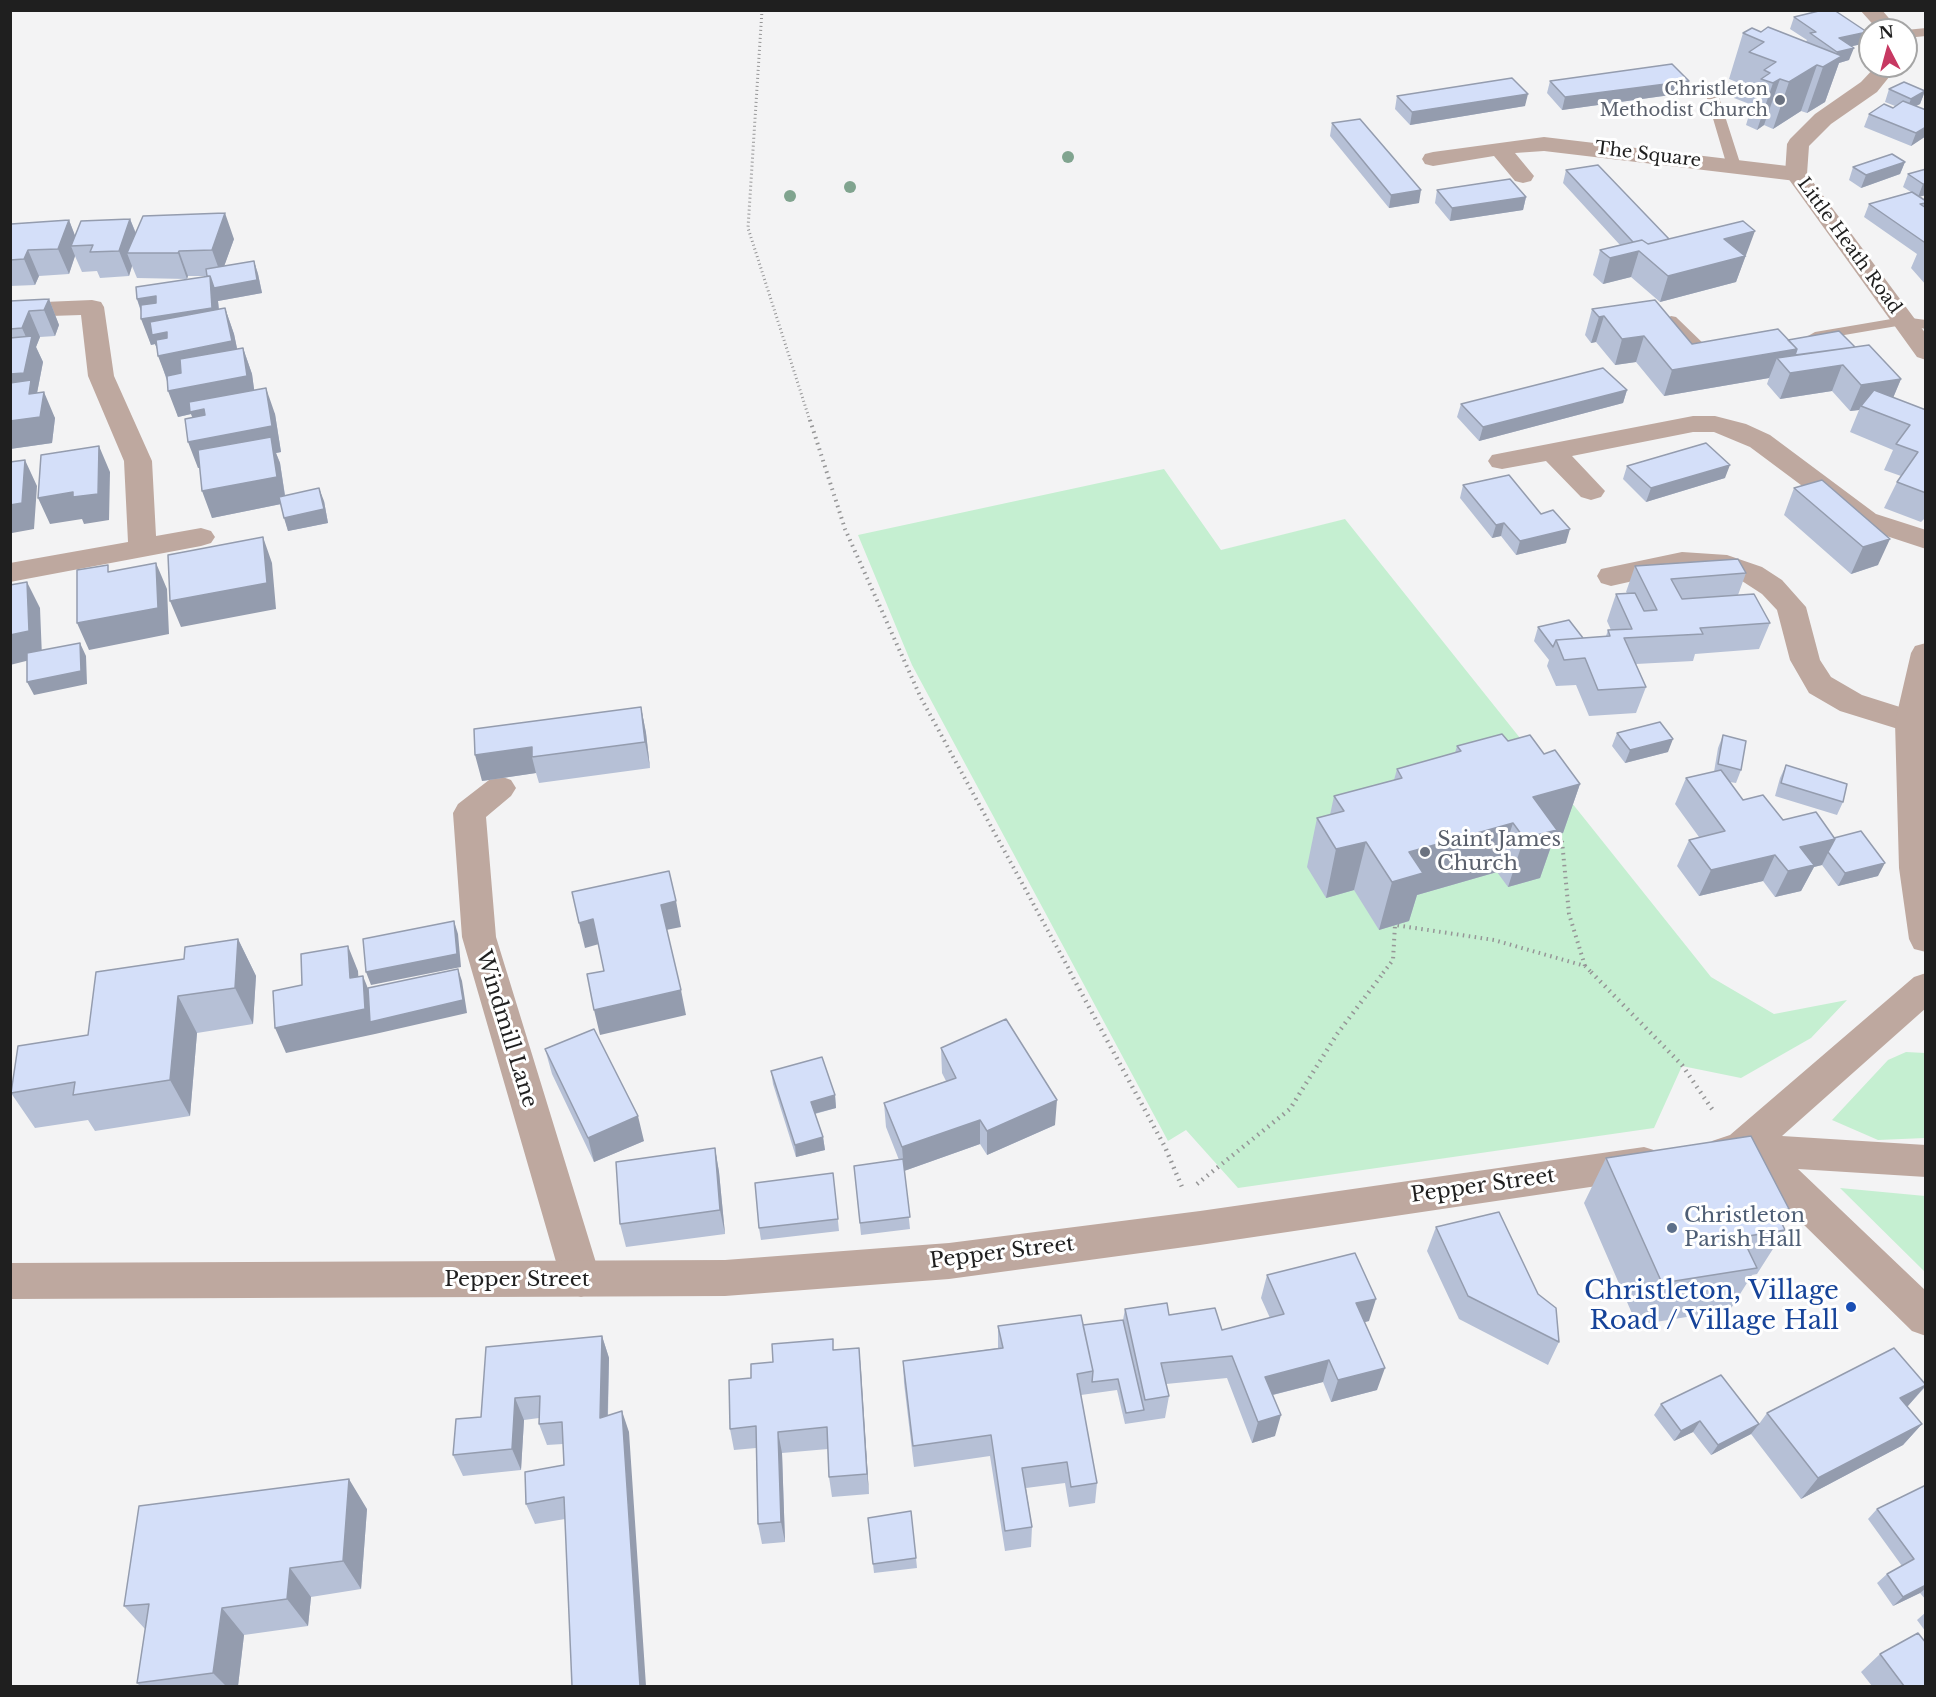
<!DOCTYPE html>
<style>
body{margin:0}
#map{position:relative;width:1936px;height:1697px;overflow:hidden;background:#f3f3f4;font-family:"Libre Baskerville",serif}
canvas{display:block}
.frame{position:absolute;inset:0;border:12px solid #1f1f1f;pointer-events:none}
.north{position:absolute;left:1858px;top:18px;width:60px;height:60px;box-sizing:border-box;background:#fff;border:2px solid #a5a5a5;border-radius:50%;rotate:354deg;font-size:16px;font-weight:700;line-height:24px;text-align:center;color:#1f1f1f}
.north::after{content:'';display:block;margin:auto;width:21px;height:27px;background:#c73962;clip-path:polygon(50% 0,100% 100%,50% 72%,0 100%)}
</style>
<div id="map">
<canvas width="1936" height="1697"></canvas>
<div class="frame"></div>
<div class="north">N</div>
</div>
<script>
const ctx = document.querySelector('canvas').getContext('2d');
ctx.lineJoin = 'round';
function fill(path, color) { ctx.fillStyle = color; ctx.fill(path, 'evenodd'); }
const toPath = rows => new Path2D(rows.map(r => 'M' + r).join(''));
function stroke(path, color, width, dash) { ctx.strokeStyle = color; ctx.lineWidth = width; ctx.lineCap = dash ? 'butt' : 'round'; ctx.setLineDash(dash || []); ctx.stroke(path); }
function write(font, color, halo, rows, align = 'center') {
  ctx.font = font + ' "Libre Baskerville",serif'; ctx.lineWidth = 6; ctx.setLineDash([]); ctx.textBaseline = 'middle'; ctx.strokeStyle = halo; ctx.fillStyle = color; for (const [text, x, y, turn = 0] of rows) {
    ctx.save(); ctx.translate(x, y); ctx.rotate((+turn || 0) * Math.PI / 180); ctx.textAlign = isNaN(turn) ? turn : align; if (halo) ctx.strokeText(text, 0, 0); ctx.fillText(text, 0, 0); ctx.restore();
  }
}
fill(toPath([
 [1164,469,1221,550,1345,519,1711,977,1774,1014,1847,1000,1811,1038,1741,1078,1682,1066,1654,1128,1238,1188,1186,1130,1168,1141,912,665,858,535],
 [1906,1052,1925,1053,1925,1138,1878,1140,1832,1120,1888,1060],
 [1840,1188,1925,1196,1925,1272]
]), '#c5efd1');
stroke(toPath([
 [762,10,748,228,810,421]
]), '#969697', 3, [1, 3]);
stroke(toPath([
 [810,420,845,529,921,698,1071,973],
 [1562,841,1569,914,1585,966],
 [1383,973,1393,960,1395,925,1494,940,1585,966,1592,973]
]), '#969697', 4, [1.5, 4.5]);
stroke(toPath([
 [1070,972,1165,1147,1182,1187],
 [1591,972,1682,1065,1714,1112],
 [1197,1184,1290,1109,1337,1034,1384,972]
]), '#969697', 4.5, [1.5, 5]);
fill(toPath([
 [1926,28,1926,36,1906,38,1906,30,1926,28],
 [1710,84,1716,88,1741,166,1739,169,1734,170,1727,166,1704,88,1710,84],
 [1671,316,1676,317,1709,349,1723,349,1726,352,1723,355,1701,357,1666,323,1664,320,1671,316],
 [1903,317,1926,320,1926,329,1903,325,1815,340,1808,336,1815,332,1903,317]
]), '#bea89f');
fill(toPath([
 [1544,137,1796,167,1804,169,1807,174,1804,179,1796,181,1544,151,1515,153,1534,176,1531,181,1523,183,1515,181,1494,156,1433,166,1425,164,1422,159,1425,154,1433,152,1544,137],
 [92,300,101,302,104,307,114,376,152,461,156,536,201,528,211,531,215,537,211,543,201,546,10,582,10,563,128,542,124,461,88,376,81,315,20,317,10,314,11,305,20,303,92,300],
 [1693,416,1715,416,1746,424,1770,435,1876,514,1926,530,1926,549,1856,526,1750,447,1714,432,1693,432,1572,456,1605,491,1601,497,1591,500,1581,497,1546,461,1502,469,1492,467,1488,461,1492,455,1502,453,1693,416],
 [1682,552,1727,555,1762,567,1782,580,1806,607,1820,660,1831,677,1862,695,1922,714,1926,720,1922,730,1911,733,1840,711,1809,693,1790,660,1777,610,1762,594,1742,581,1715,571,1682,570,1611,586,1601,583,1597,576,1601,569,1682,552],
 [500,776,511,780,516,788,511,796,486,817,496,937,601,1279,595,1292,581,1297,567,1292,561,1279,462,937,453,813,458,804,489,780,500,776]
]), '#bea89f');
fill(toPath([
 [1860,10,1882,10,1899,30,1878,30,1860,10],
 [1876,66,1898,66,1877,92,1831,124,1809,146,1807,174,1926,334,1926,360,1917,357,1785,174,1787,144,1790,139,1815,114,1861,82,1876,66],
 [1926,643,1926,952,1914,949,1909,939,1899,868,1895,722,1911,653,1915,646,1926,643],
 [1926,973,1926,1008,1782,1136,1926,1145,1926,1177,1798,1169,1926,1291,1926,1336,1912,1331,1745,1167,1725,1168,1712,1163,1706,1152,1712,1141,1730,1135,1914,977,1926,973],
 [1644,1147,1657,1151,1663,1163,1657,1175,1644,1179,1200,1245,949,1279,725,1296,10,1299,10,1263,725,1260,949,1243,1200,1211,1644,1147]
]), '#bea89f');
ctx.fillStyle = '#80a48f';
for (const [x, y] of [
 [1068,157],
 [850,187],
 [790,196]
]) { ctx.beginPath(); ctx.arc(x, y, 6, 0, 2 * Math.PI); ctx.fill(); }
fill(toPath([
 [1794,17,1862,44,1852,46,1849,60,1839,63,1825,102,1807,113,1801,111,1773,129,1764,125,1757,130,1746,125,1752,105,1734,98,1739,83,1729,79,1743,33,1761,32,1806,42,1807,40,1790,29],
 [1550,81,1685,93,1562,110,1547,93],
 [1889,89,1925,91,1920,104,1916,106,1926,110,1926,136,1911,146,1864,127,1869,114,1893,108,1895,106,1885,102],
 [1397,96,1525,106,1410,125,1395,109],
 [1332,123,1419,203,1389,208,1330,136],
 [1905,162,1900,174,1861,188,1849,180,1853,167],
 [1926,169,1926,195,1919,197,1926,201,1926,285,1911,268,1917,254,1864,217,1869,204,1911,192,1903,187,1908,174],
 [1566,170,1669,239,1747,256,1745,257,1736,282,1660,302,1631,277,1603,284,1593,275,1600,250,1620,245,1563,183],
 [1437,190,1526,197,1523,210,1450,221,1435,203],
 [130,219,136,233,234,239,224,266,254,261,258,274,262,293,218,301,219,309,225,308,234,334,237,349,243,348,252,374,254,390,275,414,281,452,276,453,280,463,285,495,324,501,328,523,288,531,281,504,212,518,200,468,198,468,193,417,191,414,178,417,157,349,155,344,151,345,137,299,207,276,188,276,187,279,137,278,132,266,129,276,100,278,97,271,82,272,75,256,69,274,39,276,35,285,10,286,11,224,69,220,75,236],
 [49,299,59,325,55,336,40,337,36,347,43,362,37,393,55,418,52,443,10,449,10,301],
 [1592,309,1692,344,1788,340,1855,347,1901,379,1893,398,1926,410,1926,517,1921,522,1884,508,1897,482,1901,476,1884,470,1893,450,1850,432,1859,410,1850,411,1832,391,1780,399,1767,384,1769,378,1664,396,1636,362,1615,365,1596,342,1591,343,1585,335],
 [1627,390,1623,403,1479,441,1457,417,1461,404],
 [1627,466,1725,478,1646,502,1623,479],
 [1822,480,1878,565,1851,574,1784,515,1794,488],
 [1463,485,1566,543,1516,555,1501,536,1492,538,1460,498],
 [1635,566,1746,573,1738,595,1770,623,1759,649,1695,654,1693,661,1636,664,1646,687,1636,713,1589,716,1576,685,1556,686,1547,666,1549,660,1534,641,1538,627,1583,638,1606,636,1608,630,1611,630,1607,621,1616,594,1627,593,1626,592],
 [641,707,646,733,650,768,539,783,536,773,482,781],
 [1617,733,1668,752,1625,763,1612,746],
 [1723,735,1741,770,1736,783,1730,782,1743,800,1783,820,1834,838,1878,876,1838,886,1822,865,1814,867,1801,891,1775,897,1763,881,1699,896,1677,866,1689,840,1699,837,1675,804,1686,778,1714,772,1718,748],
 [1508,741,1544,754,1580,784,1563,833,1555,835,1540,878,1508,887,1497,872,1417,895,1409,921,1379,930,1354,890,1326,898,1307,867,1317,818,1330,815,1334,796,1394,780,1397,769,1455,753,1457,746],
 [1786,765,1843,802,1837,815,1775,796,1780,778],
 [238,939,256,976,253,1024,197,1033,190,1116,95,1131,88,1120,35,1128,11,1093,88,1035,184,959],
 [941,1048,1055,1125,987,1155,980,1144,904,1171,910,1229,861,1235,854,1166,899,1160,886,1127,884,1103,946,1081,942,1073],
 [545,1049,644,1141,594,1162,552,1074],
 [771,1071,835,1095,836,1108,815,1114,823,1137,825,1150,796,1157,773,1084],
 [715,1148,719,1172,725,1234,626,1247,620,1224],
 [1606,1158,1789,1209,1781,1222,1785,1230,1757,1274,1752,1275,1730,1310,1637,1325,1584,1203],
 [833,1173,839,1231,761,1240,759,1228],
 [1436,1227,1559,1342,1548,1365,1459,1319,1427,1251],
 [1267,1275,1369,1321,1364,1322,1377,1390,1331,1402,1323,1382,1273,1395,1275,1436,1252,1443,1227,1378,1166,1384,1169,1396,1165,1418,1125,1424,1117,1390,1081,1395,1097,1483,1095,1503,1069,1507,1065,1483,1026,1488,1032,1527,1031,1547,1005,1551,990,1456,914,1467,904,1383,903,1361,998,1348,998,1326,1083,1325,1123,1320,1125,1309,1169,1315,1222,1330,1270,1318,1261,1298],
 [602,1336,609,1358,608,1416,629,1432,565,1519,535,1524,526,1504,564,1465,563,1444,547,1445,539,1424,539,1418,524,1420,521,1470,463,1476,453,1455,481,1417],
 [859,1348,869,1494,832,1497,829,1477,828,1449,782,1453,785,1542,762,1544,758,1524,756,1448,734,1450,730,1429,773,1362,834,1350],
 [1926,1386,1907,1407,1922,1424,1903,1445,1801,1499,1751,1434,1711,1455,1693,1432,1674,1441,1654,1415,1661,1404,1759,1424,1767,1413],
 [1926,1485,1926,1600,1920,1593,1893,1606,1877,1583,1887,1574,1902,1566,1868,1519,1877,1509],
 [367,1509,361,1589,311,1597,308,1626,244,1635,238,1686,140,1686,137,1683,145,1629,124,1606],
 [868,1518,916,1558,917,1568,874,1573],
 [1926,1612,1926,1632,1917,1620],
 [1880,1654,1926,1686,1872,1686,1861,1672]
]), '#b6c0d6');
fill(toPath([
 [1867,32,1862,44,1835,50,1839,38],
 [1854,48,1849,60,1839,63,1825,102,1807,113,1823,67,1834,60,1837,52],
 [1817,65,1801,111,1773,129,1789,82],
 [1780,79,1764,125,1757,130,1773,83],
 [1689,81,1685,93,1562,110,1565,97],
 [1925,91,1920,104,1906,111,1911,99],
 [1528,94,1525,106,1410,125,1412,112],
 [1926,127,1926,136,1911,146,1916,133],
 [1905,162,1900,174,1861,188,1866,175],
 [1923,184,1926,184,1926,195,1918,197],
 [1421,190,1419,203,1389,208,1391,195],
 [1526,197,1523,210,1450,221,1452,208],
 [225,213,234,239,221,275,212,250],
 [130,219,140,244,127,253,132,266,129,276,119,251],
 [69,220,79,246,71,246,75,256,69,274,58,249],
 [1755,231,1736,282,1660,302,1668,276,1724,239],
 [28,250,39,276,35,285,24,259],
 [179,251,188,276,187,279,178,253],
 [1639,251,1631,277,1603,284,1610,258],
 [254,261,258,274,262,293,218,301,221,334,225,308,234,334,241,367,168,382,158,356,160,356,155,344,151,345,141,319,144,319,137,299,210,276],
 [49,299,59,325,55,336,44,310],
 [29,311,40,337,36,347,43,362,37,393,44,392,55,418,52,443,10,449,10,374,30,346,22,328],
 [1604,316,1596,342,1591,343,1599,317],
 [1644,336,1636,362,1615,365,1622,339],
 [243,348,252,374,256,403,200,438,191,414,178,417,168,391],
 [1797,349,1789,371,1777,358,1769,378,1664,396,1672,370],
 [1842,365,1832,391,1780,399,1790,373],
 [1901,379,1890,405,1861,406,1859,410,1850,411,1861,385],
 [266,388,275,414,281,452,276,453,280,463,286,503,212,518,202,491,273,454,198,468,188,442],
 [1627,390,1623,403,1479,441,1483,427],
 [99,446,110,472,109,520,84,524,82,519,50,524,38,498,73,492],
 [25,460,37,486,34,529,12,533,10,529,10,505],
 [1730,465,1725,478,1646,502,1651,488],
 [319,488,324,501,328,523,288,531,284,518],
 [1504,523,1501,536,1492,538,1496,525],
 [1570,529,1566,543,1516,555,1520,541],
 [263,537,272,563,276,609,181,627,170,601],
 [1890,539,1878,565,1851,574,1863,547],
 [156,563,167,589,169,634,89,650,77,623],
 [27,582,40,608,42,657,10,665,10,635],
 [80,643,86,656,87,684,34,695,27,682],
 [641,707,646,733,650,768,645,742],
 [1673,739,1668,752,1625,763,1630,750],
 [532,747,532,757,536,773,482,781,475,755],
 [1580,784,1563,833,1555,835,1540,878,1508,887,1524,838,1533,797],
 [1513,823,1497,872,1417,895,1409,921,1379,930,1392,882,1409,852],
 [1835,839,1822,865,1814,867,1801,891,1775,897,1800,847],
 [1366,842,1354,890,1326,898,1336,849],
 [1775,855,1763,881,1699,896,1711,870],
 [1885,863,1878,876,1838,886,1845,873],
 [676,901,681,927,666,930,661,905],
 [593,919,599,944,585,948,579,923],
 [454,921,458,934,461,967,371,985,366,972],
 [238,939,256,976,253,1024,235,988],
 [348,946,358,971,360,1003,350,978],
 [458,969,462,981,467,1013,375,1034,286,1053,275,1028,363,976,373,1001],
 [681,990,686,1015,600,1035,594,1010],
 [178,996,197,1033,190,1116,170,1080],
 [835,1095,836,1108,813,1114,811,1102],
 [1057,1100,1055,1125,987,1155,987,1131],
 [638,1116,644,1141,594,1162,588,1138],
 [980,1120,980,1144,904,1171,902,1147],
 [823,1137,825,1150,796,1157,795,1145],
 [715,1148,719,1172,725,1234,720,1210],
 [1376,1299,1369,1321,1349,1326,1356,1303],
 [602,1336,609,1358,607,1439,600,1418],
 [859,1348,861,1370,869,1494,867,1474],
 [1329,1360,1323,1382,1260,1398,1265,1377],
 [1385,1368,1377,1390,1331,1402,1338,1380],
 [1926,1385,1907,1407,1900,1398],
 [515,1398,524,1420,521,1470,512,1449],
 [622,1411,629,1432,646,1686,640,1686],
 [1281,1415,1275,1436,1252,1443,1258,1422],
 [1700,1421,1693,1432,1674,1441,1681,1431],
 [1759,1424,1751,1434,1711,1455,1718,1445],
 [1922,1424,1903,1445,1801,1499,1818,1478],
 [778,1432,782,1453,785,1542,781,1522],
 [349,1479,367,1509,361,1589,343,1561],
 [290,1568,311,1597,308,1626,287,1599],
 [1926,1585,1926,1588,1920,1593,1893,1606,1903,1597],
 [222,1608,244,1635,238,1686,226,1686,213,1673]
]), '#949cae');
const building = toPath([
 [1823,10,1834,10,1867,32,1839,38,1854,48,1837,52,1810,33,1816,32,1794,17,1823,10],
 [1768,27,1842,56,1823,67,1817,65,1789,82,1780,79,1773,83,1761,79,1770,73,1764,70,1776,62,1749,52,1764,42,1743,33,1752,28,1761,32,1768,27],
 [1672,64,1689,81,1565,97,1550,81,1672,64],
 [1512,78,1528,94,1412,112,1397,96,1512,78],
 [1904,82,1925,91,1911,99,1889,89,1904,82],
 [1903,101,1926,110,1926,127,1916,133,1869,114,1884,104,1893,108,1903,101],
 [1360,119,1421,190,1391,195,1332,123,1360,119],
 [1892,154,1905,162,1866,175,1853,167,1892,154],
 [1598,165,1669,239,1648,244,1642,240,1633,242,1566,170,1598,165],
 [1926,169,1926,184,1923,184,1908,174,1926,169],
 [1510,179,1526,197,1452,208,1437,190,1510,179],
 [1912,192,1926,201,1926,203,1920,204,1926,208,1926,241,1924,242,1869,204,1912,192],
 [225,213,212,250,179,251,178,253,127,253,143,216,225,213],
 [130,219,119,251,90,252,93,245,71,246,81,221,130,219],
 [69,220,58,249,28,250,24,259,10,260,11,224,69,220],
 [1743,221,1755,231,1724,239,1745,256,1668,276,1639,251,1610,258,1600,250,1642,240,1648,244,1743,221],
 [254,261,257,280,214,288,210,276,207,276,206,269,254,261],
 [210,276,212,308,141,319,141,305,156,303,156,296,137,299,136,287,210,276],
 [49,299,44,310,29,311,22,328,10,329,10,301,49,299],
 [1655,300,1692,344,1778,329,1797,349,1672,370,1644,336,1622,339,1604,316,1599,317,1592,309,1655,300],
 [225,308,232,341,158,356,156,340,167,338,167,332,152,335,150,322,225,308],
 [1839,331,1855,347,1795,355,1797,349,1788,340,1839,331],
 [32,336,24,373,10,374,10,338,32,336],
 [1869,345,1901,379,1861,385,1843,365,1790,373,1777,358,1869,345],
 [243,348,247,376,168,391,167,376,181,373,180,359,243,348],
 [1603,368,1627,390,1483,427,1461,404,1603,368],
 [31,380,29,394,44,392,40,417,10,421,10,383,31,380],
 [266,388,272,426,188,442,185,419,205,415,204,409,190,412,189,402,266,388],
 [1874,390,1926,410,1926,493,1897,482,1918,452,1896,444,1910,425,1861,406,1874,390],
 [271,437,277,477,202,491,198,450,271,437],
 [1706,443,1730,465,1651,488,1627,466,1706,443],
 [99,446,98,494,73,497,73,492,38,498,41,455,99,446],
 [25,460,22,503,10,505,10,462,25,460],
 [1509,475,1541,514,1553,510,1570,529,1520,541,1504,523,1496,525,1463,485,1509,475],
 [1822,480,1890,539,1863,547,1794,488,1822,480],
 [319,488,324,509,284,518,279,497,319,488],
 [263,537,267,583,170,601,168,555,263,537],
 [1738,559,1746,573,1671,579,1682,599,1754,594,1770,623,1700,628,1703,634,1624,638,1646,687,1598,690,1585,658,1564,660,1556,640,1610,636,1608,630,1632,629,1616,594,1635,593,1644,611,1657,610,1635,566,1738,559],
 [156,563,158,608,77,623,77,570,108,565,108,572,156,563],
 [27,582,29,631,10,635,10,585,27,582],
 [1569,620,1583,638,1556,640,1553,647,1538,627,1569,620],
 [80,643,81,671,27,682,27,653,80,643],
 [641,707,645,742,532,757,532,747,475,755,474,729,641,707],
 [1660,722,1673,739,1630,750,1617,733,1660,722],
 [1502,734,1508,741,1530,735,1544,754,1555,750,1580,784,1533,797,1557,830,1524,838,1513,823,1409,852,1423,873,1392,882,1366,842,1336,849,1317,818,1344,811,1334,796,1402,778,1397,769,1461,751,1457,746,1502,734],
 [1723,735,1746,741,1741,770,1718,764,1723,735],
 [1786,765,1847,784,1843,802,1781,783,1786,765],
 [1721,770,1743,800,1763,795,1783,820,1816,812,1835,839,1800,847,1814,865,1788,871,1775,855,1711,870,1689,840,1725,831,1686,778,1721,770],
 [1861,831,1885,863,1845,873,1828,852,1835,839,1834,838,1861,831],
 [669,871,676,901,661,905,681,990,594,1010,587,974,604,971,593,919,579,923,572,892,669,871],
 [454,921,457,954,366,972,363,939,454,921],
 [238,939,235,988,178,996,170,1080,73,1095,75,1082,11,1093,18,1046,88,1035,96,972,184,959,185,947,238,939],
 [348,946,350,978,363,976,365,1009,275,1028,273,991,302,985,301,954,348,946],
 [458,969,463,1000,370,1022,368,988,458,969],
 [1006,1019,1057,1100,987,1131,980,1120,902,1147,884,1103,956,1078,941,1048,1006,1019],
 [594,1029,638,1116,588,1138,545,1049,594,1029],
 [822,1057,835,1095,811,1102,823,1137,795,1145,771,1071,822,1057],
 [1751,1136,1789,1209,1776,1211,1785,1230,1742,1237,1757,1268,1662,1283,1606,1158,1751,1136],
 [715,1148,720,1210,620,1224,616,1162,715,1148],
 [903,1159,910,1217,860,1223,854,1166,903,1159],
 [833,1173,838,1219,759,1228,755,1183,833,1173],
 [1499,1212,1538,1294,1556,1308,1559,1342,1468,1296,1436,1227,1499,1212],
 [1355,1253,1376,1299,1356,1303,1385,1368,1338,1380,1329,1360,1265,1377,1281,1415,1258,1422,1232,1356,1161,1363,1169,1396,1145,1400,1125,1309,1167,1303,1169,1315,1215,1308,1222,1330,1284,1314,1267,1275,1355,1253],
 [1081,1315,1093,1371,1077,1374,1097,1483,1071,1487,1067,1462,1022,1468,1032,1527,1005,1531,991,1435,913,1446,903,1361,1003,1348,998,1326,1081,1315],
 [1123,1320,1144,1410,1126,1413,1118,1379,1092,1382,1093,1371,1083,1325,1123,1320],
 [602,1336,600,1418,622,1411,640,1686,572,1686,564,1497,526,1504,525,1472,564,1465,562,1422,539,1424,540,1396,515,1398,512,1449,453,1455,456,1419,481,1417,486,1347,602,1336],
 [833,1339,833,1350,859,1348,867,1474,829,1477,827,1427,778,1432,781,1522,758,1524,756,1426,730,1429,729,1380,751,1378,751,1364,773,1362,772,1344,833,1339],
 [1894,1348,1926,1385,1900,1398,1922,1424,1818,1478,1767,1413,1894,1348],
 [1721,1375,1759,1424,1718,1445,1700,1421,1681,1431,1661,1404,1721,1375],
 [349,1479,343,1561,290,1568,287,1599,222,1608,213,1673,137,1683,149,1604,124,1606,139,1506,349,1479],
 [1926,1485,1926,1585,1903,1597,1887,1574,1914,1559,1877,1509,1926,1485],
 [911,1511,916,1558,873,1564,868,1518,911,1511],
 [1918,1633,1926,1643,1926,1686,1904,1686,1880,1654,1918,1633]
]);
fill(building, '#d4dff9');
stroke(building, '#949cae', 1.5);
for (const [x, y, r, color] of [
 [1780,100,6,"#6b7280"],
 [1425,852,6,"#6b7280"],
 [1672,1228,6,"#5c6f8a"],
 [1851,1307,6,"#1a4fb4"]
]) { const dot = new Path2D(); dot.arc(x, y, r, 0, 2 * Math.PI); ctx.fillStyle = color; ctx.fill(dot); stroke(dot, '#fff', 2); }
write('18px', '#5b616d', '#fff', [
 ["Christleton",1768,90],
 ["Methodist Church",1768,111]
], 'right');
write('18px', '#1f1f1f', '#fff', [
 ["The Square",1648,155,7],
 ["Little Heath Road",1849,246,54]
]);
write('21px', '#5b616d', '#fff', [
 ["Saint James",1437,840],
 ["Church",1437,864]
], 'left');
write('21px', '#1f1f1f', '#fff', [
 ["Windmill Lane",506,1029,73],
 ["Pepper Street",1483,1186,-8],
 ["Pepper Street",1002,1253,-7],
 ["Pepper Street",517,1280]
]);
write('21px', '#4e5e75', '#fff', [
 ["Christleton",1684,1216],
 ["Parish Hall",1684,1240]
], 'left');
write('26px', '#164399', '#fff', [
 ["Christleton, Village",1839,1292],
 ["Road / Village Hall",1839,1322]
], 'right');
</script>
